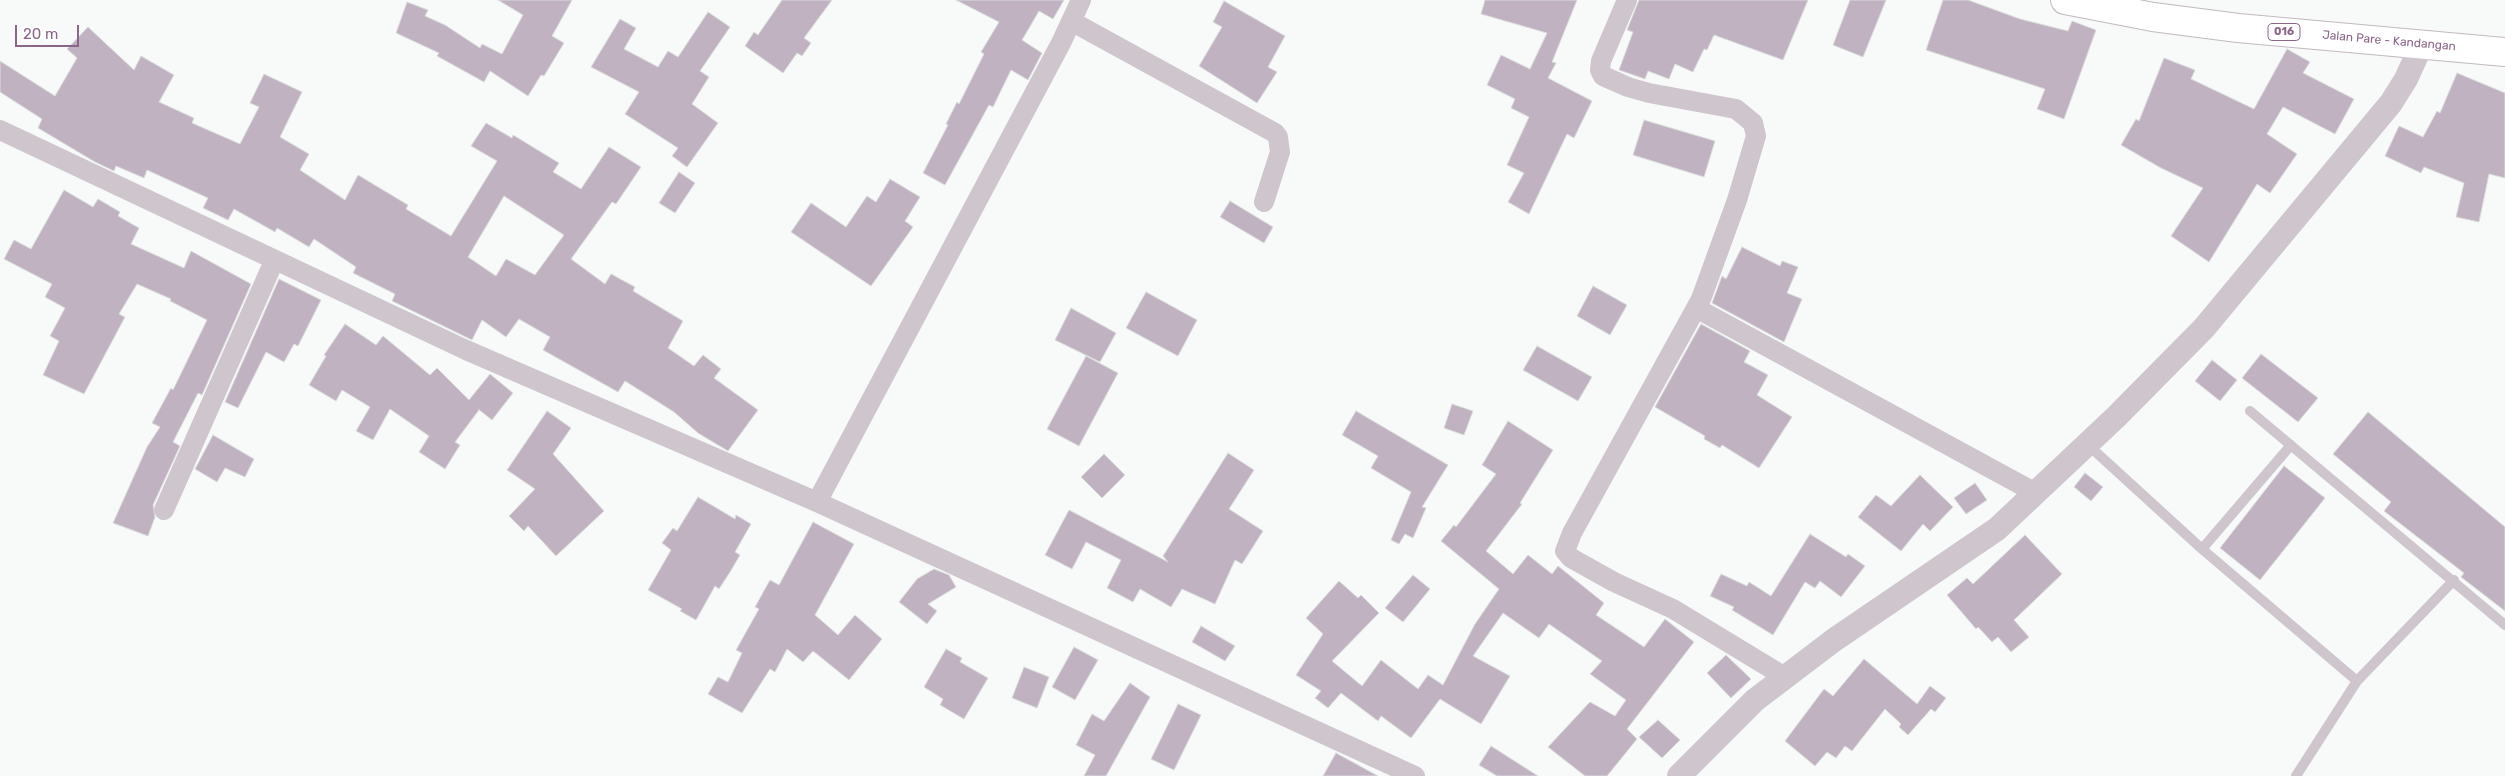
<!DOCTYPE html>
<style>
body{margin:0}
#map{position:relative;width:2505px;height:776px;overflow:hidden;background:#f7faf9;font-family:Rubik,sans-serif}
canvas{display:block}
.scale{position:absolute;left:15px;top:25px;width:64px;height:22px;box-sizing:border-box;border:2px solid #8b6689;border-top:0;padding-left:6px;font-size:15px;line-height:18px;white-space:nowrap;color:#8b6689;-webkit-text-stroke:4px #fff;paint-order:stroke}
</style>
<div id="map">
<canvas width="2505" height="776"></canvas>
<div class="scale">20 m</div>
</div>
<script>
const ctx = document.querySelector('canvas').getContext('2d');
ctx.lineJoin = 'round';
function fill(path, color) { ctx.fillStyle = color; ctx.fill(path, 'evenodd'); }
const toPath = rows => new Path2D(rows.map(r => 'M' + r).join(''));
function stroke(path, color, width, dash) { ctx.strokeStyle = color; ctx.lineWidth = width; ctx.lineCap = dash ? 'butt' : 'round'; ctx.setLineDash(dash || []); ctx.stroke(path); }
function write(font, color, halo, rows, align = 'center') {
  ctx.font = font + ' Rubik,sans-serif'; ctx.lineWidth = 5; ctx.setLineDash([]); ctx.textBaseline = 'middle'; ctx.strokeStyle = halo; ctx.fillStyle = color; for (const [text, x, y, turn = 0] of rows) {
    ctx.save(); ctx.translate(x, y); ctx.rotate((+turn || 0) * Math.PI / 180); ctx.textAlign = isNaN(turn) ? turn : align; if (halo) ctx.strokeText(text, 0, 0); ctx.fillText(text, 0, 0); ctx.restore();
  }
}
const building = toPath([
 [498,0,572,0,552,36,564,43,544,76,541,75,528,96,490,71,484,82,437,56,439,53,396,33,407,2,428,10,425,16,445,25,480,48,482,44,502,54,523,15,498,0],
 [782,0,832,0,804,38,811,43,802,56,797,53,783,73,745,46,754,32,758,35,782,0],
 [956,0,1064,0,1053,19,1039,11,1022,40,1042,53,1028,80,1011,70,993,107,989,105,945,185,923,173,948,125,946,124,957,102,959,104,984,54,981,52,999,22,956,0],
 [1485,0,1577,0,1552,62,1556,63,1548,78,1592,101,1574,138,1567,134,1529,214,1508,202,1524,173,1507,165,1529,117,1511,108,1515,99,1487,85,1501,55,1530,69,1547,33,1481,14,1485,0],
 [1639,0,1808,0,1783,60,1714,35,1707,50,1704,49,1693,72,1675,64,1669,79,1648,71,1645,79,1619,70,1633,32,1627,30,1639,0],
 [1850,0,1886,0,1863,57,1833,45,1850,0],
 [1943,0,1968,0,2020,19,2068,31,2072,21,2096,30,2064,119,2037,109,2045,89,1926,50,1943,0],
 [1224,1,1285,36,1268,67,1277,72,1257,103,1199,66,1222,27,1213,22,1224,1],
 [708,12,730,27,700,71,709,77,692,104,718,123,687,167,672,156,678,148,625,114,639,92,591,67,620,19,636,28,624,49,658,67,668,51,678,57,708,12],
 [88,27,134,70,141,56,174,75,159,102,194,118,192,123,240,144,259,107,250,103,264,74,302,92,280,137,309,154,300,170,345,200,358,175,408,205,406,209,451,236,497,161,471,146,486,123,512,138,513,135,559,163,553,172,581,189,609,147,641,167,616,204,612,202,571,259,605,284,611,274,635,287,633,291,683,321,668,348,694,366,703,355,721,369,714,378,758,410,728,451,698,433,674,412,625,381,618,392,543,350,550,337,519,319,506,337,482,320,472,340,392,301,395,294,353,273,356,267,314,239,309,247,277,228,275,232,234,209,228,220,203,208,208,198,147,170,144,178,116,166,114,171,95,162,38,128,42,119,0,92,0,61,55,96,77,58,67,49,88,27],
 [504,196,564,235,535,275,506,259,496,276,468,257,504,196],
 [2287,49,2310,62,2303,73,2354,99,2335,134,2283,107,2267,134,2297,154,2270,193,2257,184,2209,262,2171,236,2203,188,2161,168,2121,145,2136,119,2139,121,2164,58,2195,70,2191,79,2254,109,2287,49],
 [2457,73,2505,93,2505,178,2489,174,2479,222,2456,217,2464,183,2424,167,2421,173,2385,156,2399,126,2423,137,2437,111,2440,113,2457,73],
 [1644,120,1715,141,1704,177,1633,155,1644,120],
 [679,172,695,183,675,213,659,203,679,172],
 [890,179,920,197,905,221,913,227,871,286,791,232,811,203,846,227,867,196,876,202,890,179],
 [64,190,93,207,98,199,120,212,118,216,139,228,131,244,184,268,191,251,251,284,202,395,198,393,173,442,180,446,153,505,155,517,148,536,113,523,147,447,160,427,152,423,171,388,173,390,207,320,170,301,171,299,137,284,119,314,125,317,84,394,43,375,59,341,50,336,65,308,45,297,52,284,4,259,14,240,31,249,64,190],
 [1230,201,1273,227,1264,243,1220,217,1230,201],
 [1742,247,1780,266,1782,261,1798,267,1787,293,1802,299,1784,342,1712,303,1722,276,1726,279,1742,247],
 [279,279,321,300,298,346,294,344,284,362,266,352,238,408,225,402,279,279],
 [1593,286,1627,305,1610,335,1577,316,1593,286],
 [1146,292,1197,320,1178,356,1126,328,1146,292],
 [1071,308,1116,333,1100,362,1055,340,1071,308],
 [345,324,376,345,383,336,430,375,437,368,469,400,490,374,513,393,492,420,478,409,479,410,455,442,460,445,445,469,419,452,429,436,390,409,373,440,356,431,370,407,342,390,336,401,309,385,326,356,324,355,345,324],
 [1701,324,1750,351,1744,362,1768,375,1757,395,1792,417,1759,468,1722,445,1720,448,1704,439,1705,436,1655,407,1701,324],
 [1537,346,1592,377,1578,401,1523,370,1537,346],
 [2261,354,2318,398,2298,422,2242,378,2261,354],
 [1086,356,1118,373,1079,446,1047,429,1086,356],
 [2212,360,2237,380,2220,401,2195,381,2212,360],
 [1452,404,1473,411,1464,435,1444,428,1452,404],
 [547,411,571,428,553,454,604,511,556,556,528,526,524,531,509,516,535,489,507,470,547,411],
 [1356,411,1448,465,1422,507,1426,508,1413,538,1405,534,1399,544,1391,540,1411,492,1371,468,1378,456,1342,435,1356,411],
 [2368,412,2505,527,2505,611,2461,577,2464,573,2384,511,2391,502,2333,454,2368,412],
 [1508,421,1553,450,1520,503,1522,504,1486,551,1513,574,1528,555,1552,574,1558,566,1604,603,1596,615,1644,647,1665,619,1694,642,1627,729,1637,739,1607,776,1585,776,1548,747,1590,702,1615,716,1626,700,1590,674,1602,661,1549,624,1539,638,1503,613,1473,656,1510,676,1481,724,1440,699,1411,738,1381,716,1378,721,1341,693,1328,708,1315,698,1321,691,1296,675,1323,634,1306,618,1339,581,1358,598,1361,595,1379,613,1332,661,1362,686,1381,660,1418,689,1428,675,1443,685,1475,624,1499,589,1441,541,1454,525,1456,527,1496,474,1482,465,1508,421],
 [213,435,254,459,245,477,225,468,217,482,195,469,213,435],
 [1228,453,1254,470,1229,509,1263,531,1242,564,1235,560,1215,604,1182,589,1171,607,1140,589,1133,602,1107,588,1121,560,1086,542,1072,569,1045,555,1069,510,1168,562,1163,556,1228,453],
 [1104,454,1125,475,1102,498,1081,477,1104,454],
 [2284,466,2325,498,2260,580,2220,548,2284,466],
 [2085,473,2103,487,2091,501,2074,487,2085,473],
 [1920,475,1953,507,1930,531,1923,524,1901,551,1858,517,1876,495,1891,506,1920,475],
 [1975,483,1987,500,1966,514,1954,498,1975,483],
 [698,497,735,519,736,515,751,524,735,552,740,555,730,572,719,589,715,586,696,620,680,611,682,609,648,590,671,550,662,543,673,528,677,531,698,497],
 [813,522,854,544,815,615,838,635,855,615,882,639,849,680,813,651,803,662,787,649,775,672,770,669,742,713,708,694,718,677,728,682,742,653,736,650,759,609,755,607,770,580,779,585,813,522],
 [1810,534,1846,557,1848,554,1865,566,1841,597,1820,581,1815,588,1805,582,1773,635,1732,610,1734,607,1710,596,1721,574,1747,586,1749,582,1771,596,1810,534],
 [2025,535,2062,574,2014,620,2029,637,2011,652,1998,637,1992,642,1978,627,1976,629,1947,595,1967,578,1973,584,2025,535],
 [934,569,949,575,956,587,928,604,937,611,927,624,899,602,917,579,934,569],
 [1413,575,1430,589,1403,622,1385,608,1413,575],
 [1201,626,1235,646,1225,661,1192,642,1201,626],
 [1074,647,1098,660,1075,700,1052,687,1074,647],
 [946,649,962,658,960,662,988,678,964,719,940,705,943,699,924,687,946,649],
 [1726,655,1751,679,1731,698,1707,673,1726,655],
 [1864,659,1917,704,1930,686,1946,698,1935,712,1931,709,1908,735,1899,727,1901,724,1885,709,1852,751,1845,746,1836,758,1827,752,1815,766,1785,741,1824,689,1833,696,1864,659],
 [1024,667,1049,677,1037,708,1012,698,1024,667],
 [1130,683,1150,697,1106,776,1084,776,1095,755,1076,745,1092,714,1104,721,1130,683],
 [1178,704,1201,715,1174,770,1151,759,1178,704],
 [1658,720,1680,740,1662,758,1639,737,1658,720],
 [1491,746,1538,776,1497,776,1479,765,1491,746],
 [1336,753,1378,776,1323,776,1336,753]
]);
fill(building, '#c1b2c1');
stroke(building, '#d9dcdb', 1);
const primary = toPath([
 [2065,0,2153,17,2238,28,2505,52]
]);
stroke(primary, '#c2b8c1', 30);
stroke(toPath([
 [2250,411,2505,625],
 [2087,444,2202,549,2357,681,2296,776],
 [2202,549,2291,445],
 [2357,681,2454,580]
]), '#cec5cd', 10);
stroke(toPath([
 [1627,0,1601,61,1600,70,1603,76,1628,87,1649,93,1736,109,1753,123,1756,136,1737,200,1701,299,1572,533,1565,551,1571,558,1614,582,1673,609,1785,677],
 [1071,21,1275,133,1278,137,1280,152,1264,202],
 [0,130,466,350,817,502,1415,776],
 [1696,308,2034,492],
 [817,502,1061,43,1081,0],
 [164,510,274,261]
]), '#cec5cd', 20);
stroke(toPath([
 [1679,776,1755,700,1834,640,1997,529,2116,417,2204,328,2391,103,2406,79,2422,44]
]), '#cec5cd', 24);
stroke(primary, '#fff', 28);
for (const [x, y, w] of [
 [2284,32,32]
]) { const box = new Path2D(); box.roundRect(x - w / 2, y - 8.5, w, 17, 4); ctx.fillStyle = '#fff'; ctx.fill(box); stroke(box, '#8b6689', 1); }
write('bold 11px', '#8b6689', null, [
 ["016",2284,32]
]);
write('12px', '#8b6689', '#fff', [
 ["Jalan Pare - Kandangan",2389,41,5]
]);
</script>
